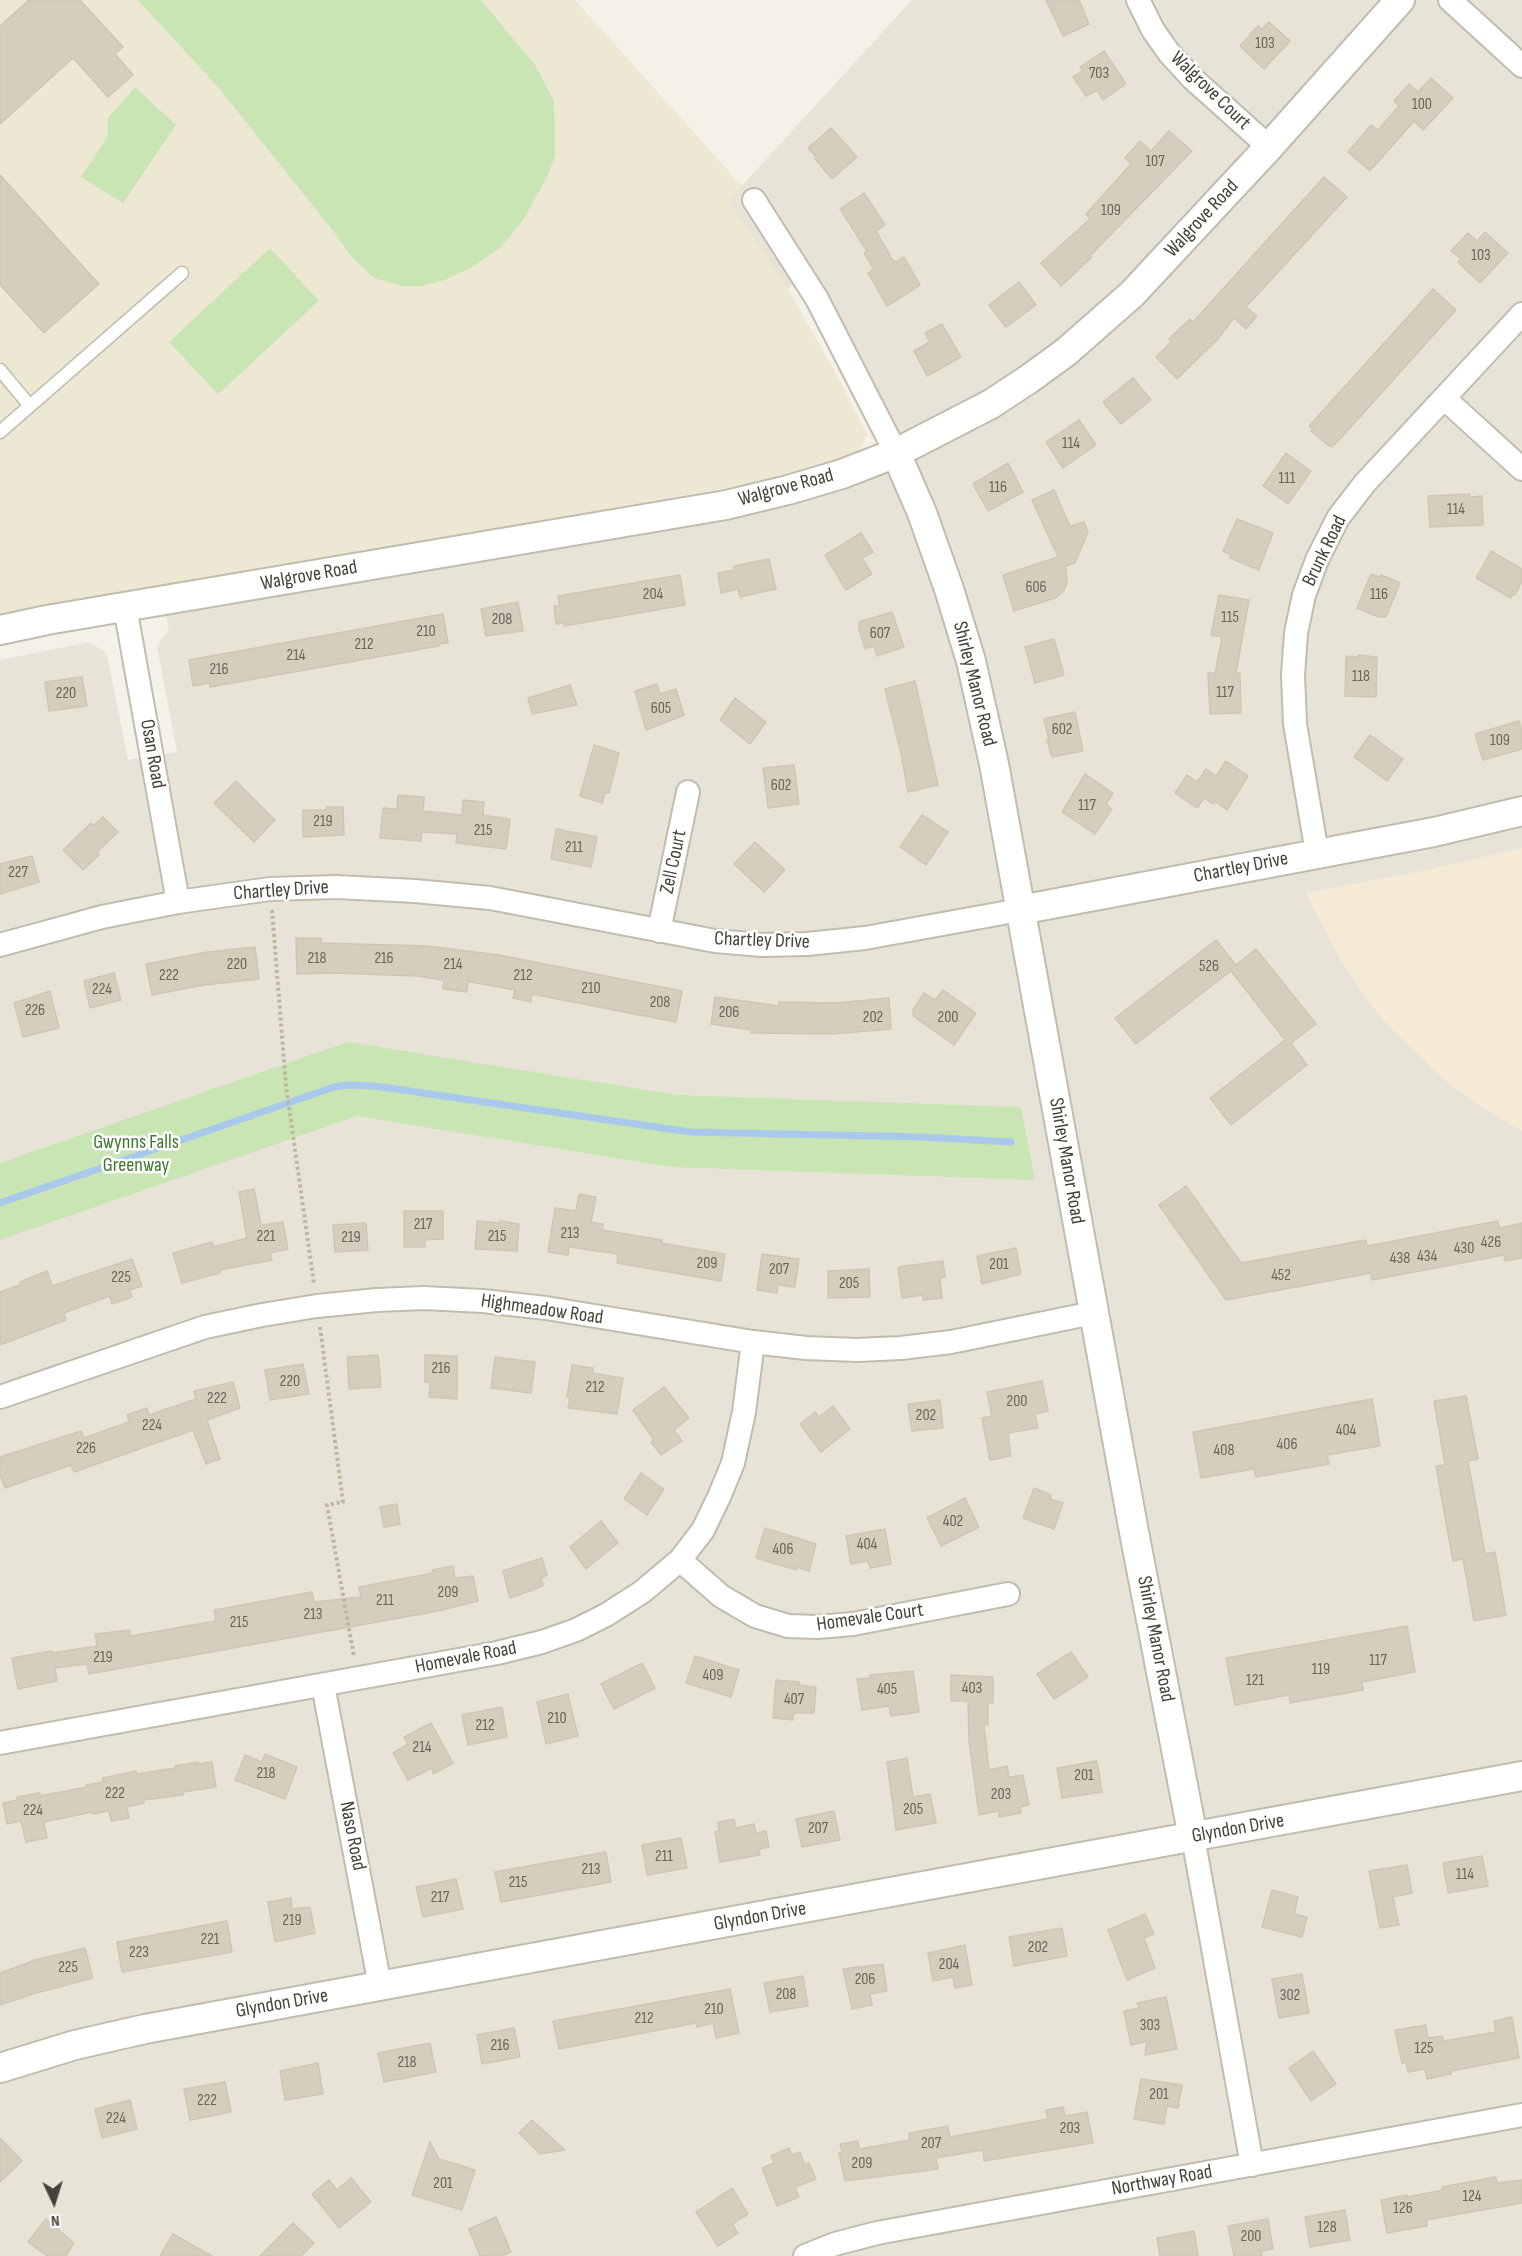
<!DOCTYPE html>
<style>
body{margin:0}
#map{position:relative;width:1522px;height:2256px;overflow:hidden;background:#f3f1e8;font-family:"Sofia Sans Condensed",sans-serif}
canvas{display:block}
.north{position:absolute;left:24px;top:2172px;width:60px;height:60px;-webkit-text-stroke:4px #fff;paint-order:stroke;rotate:176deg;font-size:16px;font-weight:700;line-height:24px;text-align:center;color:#464237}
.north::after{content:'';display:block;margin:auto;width:21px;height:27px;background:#464237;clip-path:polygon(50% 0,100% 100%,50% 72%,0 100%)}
</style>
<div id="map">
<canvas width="1522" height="2256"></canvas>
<div class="north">N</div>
</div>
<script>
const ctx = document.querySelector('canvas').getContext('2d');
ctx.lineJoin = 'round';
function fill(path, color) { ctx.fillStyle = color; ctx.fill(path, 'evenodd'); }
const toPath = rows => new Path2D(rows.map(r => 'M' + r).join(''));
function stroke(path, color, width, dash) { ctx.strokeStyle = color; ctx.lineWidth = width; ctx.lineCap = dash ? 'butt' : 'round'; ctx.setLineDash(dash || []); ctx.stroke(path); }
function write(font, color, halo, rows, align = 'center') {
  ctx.font = font + ' "Sofia Sans Condensed",sans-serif'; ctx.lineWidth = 5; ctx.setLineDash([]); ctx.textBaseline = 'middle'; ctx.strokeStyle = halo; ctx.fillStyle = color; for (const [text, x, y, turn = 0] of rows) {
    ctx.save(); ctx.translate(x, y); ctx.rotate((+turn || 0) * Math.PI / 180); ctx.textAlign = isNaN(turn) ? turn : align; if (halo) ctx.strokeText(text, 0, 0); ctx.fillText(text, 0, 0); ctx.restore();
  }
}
fill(toPath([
 [912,0,1522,0,1522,848,1429,870,1306,893,1340,959,1368,1000,1389,1026,1444,1079,1470,1099,1522,1131,1522,2256,0,2256,0,660,90,642,107,654,128,760,177,752,157,646,169,629,163,600,741,501,893,453,801,278,788,289,727,202]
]), '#e7e4d7');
fill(toPath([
 [1522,848,1522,1131,1470,1099,1444,1079,1389,1026,1368,1000,1340,959,1306,893,1429,870]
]), '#f4ead5');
fill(toPath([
 [0,0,575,0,742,186,728,202,788,289,839,379,867,434,859,453,815,467,748,484,0,616]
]), '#ece8d3');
fill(toPath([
 [138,0,481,0,535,65,554,101,555,156,547,177,523,220,500,248,474,266,445,280,421,286,402,286,374,278,351,256,334,232,218,87],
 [135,87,176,125,123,203,81,177,107,138,108,118],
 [270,248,319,301,218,394,169,342],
 [348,1042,677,1095,1021,1107,1035,1180,671,1167,357,1116,0,1240,0,1163]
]), '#c9e5b4');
stroke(toPath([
 [0,1203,334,1087,348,1085,375,1086,690,1132,921,1137,1011,1142]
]), '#a8c9ec', 7);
const building = toPath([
 [29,0,80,0,123,47,115,54,133,75,108,97,73,58,0,124,0,26,29,0],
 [1046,0,1079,0,1089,24,1063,36,1046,0],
 [1269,22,1290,41,1264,69,1240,46,1258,26,1262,29,1269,22],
 [1104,51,1126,84,1103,100,1097,90,1086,96,1073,77,1083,71,1080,67,1104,51],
 [1431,78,1453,98,1423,130,1414,121,1370,171,1348,152,1371,125,1378,130,1399,106,1394,101,1409,84,1418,92,1431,78],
 [831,128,857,157,832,179,815,159,817,158,808,148,831,128],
 [1169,131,1192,151,1091,255,1092,257,1061,286,1041,263,1090,219,1086,214,1131,164,1125,158,1140,141,1151,151,1169,131],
 [0,175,99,284,44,333,0,285,0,175],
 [1324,177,1347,197,1246,307,1257,316,1246,329,1234,318,1217,340,1177,379,1156,357,1171,342,1169,339,1190,319,1193,322,1324,177],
 [864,193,885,225,876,231,892,259,896,262,904,257,920,285,887,306,868,273,874,269,864,253,867,251,840,209,864,193],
 [1485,232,1508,253,1480,283,1458,262,1461,259,1451,251,1468,233,1477,241,1485,232],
 [1019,282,1036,305,1006,327,989,305,1019,282],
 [1433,289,1456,310,1341,438,1332,447,1330,445,1329,446,1311,431,1313,429,1309,426,1433,289],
 [942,324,961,357,927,376,914,351,930,342,925,333,942,324],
 [1133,378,1151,400,1121,424,1103,402,1133,378],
 [1079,420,1096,445,1063,468,1046,442,1079,420],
 [1286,453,1311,471,1288,504,1263,486,1286,453],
 [1008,463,1023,492,988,511,973,484,1008,463],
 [1054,490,1070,526,1084,522,1088,532,1075,563,1066,566,1067,583,1063,592,1055,598,1014,611,1003,575,1058,557,1032,500,1054,490],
 [1469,494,1470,497,1482,496,1483,525,1430,527,1428,496,1469,494],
 [1237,519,1273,533,1259,570,1230,558,1231,555,1223,551,1237,519],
 [861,533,873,552,862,558,872,574,846,590,825,555,861,533],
 [1491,551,1522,569,1522,581,1515,595,1513,594,1511,598,1476,578,1491,551],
 [769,559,776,589,740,597,738,589,721,593,718,573,734,570,734,566,769,559],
 [1371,574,1380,577,1381,575,1400,583,1386,617,1379,617,1357,608,1371,574],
 [680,575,685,605,564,626,564,623,556,624,554,606,560,606,558,596,680,575],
 [1219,595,1249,600,1236,673,1240,673,1241,713,1210,714,1208,673,1215,673,1222,637,1211,635,1219,595],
 [518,602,523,631,486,636,481,609,518,602],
 [892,612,904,647,877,656,874,646,865,649,859,629,859,622,892,612],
 [443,614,448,643,439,644,439,646,210,687,210,683,193,686,189,660,443,614],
 [1054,639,1064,675,1035,683,1025,647,1054,639],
 [1358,655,1377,657,1376,697,1345,696,1346,656,1358,657,1358,655],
 [82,677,87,706,49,711,45,682,82,677],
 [915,681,938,785,908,792,901,753,885,689,915,681],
 [657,684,660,694,676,689,684,715,646,730,635,691,657,684],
 [570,685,577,705,532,714,528,698,570,685],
 [735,698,766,722,750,744,720,720,735,698],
 [1075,712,1083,751,1052,757,1047,740,1049,740,1044,719,1075,712],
 [1519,721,1522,731,1522,749,1483,760,1475,734,1519,721],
 [1370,735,1403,759,1387,781,1354,757,1370,735],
 [594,745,619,753,609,793,605,792,602,803,580,796,594,745],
 [1226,761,1248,776,1227,810,1215,801,1213,804,1204,798,1197,808,1175,793,1187,775,1197,782,1206,769,1216,776,1226,761],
 [794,765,799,804,768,808,763,768,794,765],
 [1085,774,1113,793,1106,804,1112,809,1095,834,1062,812,1085,774],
 [236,781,275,820,254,842,214,803,236,781],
 [398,795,424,797,423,811,462,815,463,800,484,802,483,815,510,819,506,849,456,843,457,834,422,832,421,841,380,838,383,808,397,809,398,795],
 [326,807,343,807,344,835,303,837,303,810,326,810,326,807],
 [922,815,948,832,926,865,900,847,922,815],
 [103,817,118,832,97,852,99,855,83,870,63,850,91,823,94,825,103,817],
 [556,829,597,837,591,867,551,859,556,829],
 [755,842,785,870,764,892,734,864,755,842],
 [32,856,39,882,0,894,0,864,32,856],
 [296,938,321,938,321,943,427,946,499,955,682,991,680,1001,676,1022,532,994,531,1002,513,998,515,990,471,982,468,982,467,992,443,989,444,980,417,976,334,973,297,974,296,938],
 [1216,940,1236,965,1256,949,1316,1024,1291,1043,1307,1065,1231,1125,1210,1098,1285,1040,1231,971,1136,1044,1115,1018,1216,940],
 [255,947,259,979,204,985,152,995,146,964,207,952,255,947],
 [114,973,121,1000,90,1008,84,981,114,973],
 [943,990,976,1013,954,1045,913,1016,913,1010,924,993,935,1000,943,990],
 [50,991,59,1028,23,1037,14,1003,50,991],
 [715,997,779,1006,779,1002,835,1003,889,998,891,1029,832,1034,751,1033,751,1030,711,1024,715,997],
 [1186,1186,1241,1263,1366,1240,1367,1246,1498,1221,1499,1228,1522,1223,1522,1258,1505,1261,1504,1255,1372,1280,1371,1273,1226,1300,1159,1205,1186,1186],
 [254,1189,261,1225,283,1222,288,1249,270,1253,272,1260,220,1270,220,1273,182,1283,173,1253,212,1242,214,1247,247,1238,239,1192,254,1189],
 [579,1194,596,1197,591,1222,603,1224,602,1230,662,1240,661,1243,725,1254,721,1281,617,1263,618,1254,569,1247,568,1255,548,1252,555,1208,576,1211,579,1194],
 [404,1211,443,1211,443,1239,425,1240,425,1247,404,1247,404,1211],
 [477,1221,500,1223,500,1221,519,1224,517,1251,475,1249,477,1221],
 [366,1223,368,1250,335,1252,333,1225,366,1223],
 [1016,1248,1021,1274,982,1284,977,1256,1016,1248],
 [762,1254,799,1259,795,1287,778,1285,777,1293,757,1290,762,1254],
 [132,1259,142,1286,130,1290,132,1297,112,1304,110,1296,64,1313,66,1320,0,1345,0,1292,20,1285,20,1282,47,1271,52,1286,132,1259],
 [943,1261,945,1277,940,1278,942,1298,923,1300,923,1295,902,1298,898,1267,943,1261],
 [869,1269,870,1297,828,1298,828,1271,869,1269],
 [378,1355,381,1387,349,1389,347,1357,378,1355],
 [425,1355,457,1356,457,1399,429,1397,430,1383,425,1382,425,1355],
 [495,1357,535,1362,531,1393,491,1388,495,1357],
 [303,1364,309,1394,270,1400,265,1370,303,1364],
 [572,1365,593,1368,592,1373,623,1378,617,1414,568,1408,570,1398,567,1397,572,1365],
 [1042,1381,1048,1411,1035,1414,1038,1428,1008,1433,1011,1456,990,1460,982,1418,992,1416,987,1392,1042,1381],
 [233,1382,240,1408,207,1420,220,1459,206,1464,193,1430,74,1472,71,1465,5,1488,0,1475,0,1457,81,1431,84,1438,129,1422,127,1415,147,1408,149,1415,196,1399,194,1391,233,1382],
 [664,1387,689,1418,674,1430,682,1441,661,1455,651,1442,654,1440,633,1410,664,1387],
 [1466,1396,1478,1459,1468,1461,1485,1554,1495,1552,1506,1615,1474,1621,1463,1559,1453,1561,1436,1466,1445,1465,1434,1401,1466,1396],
 [1372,1399,1380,1446,1327,1455,1329,1464,1256,1477,1254,1469,1201,1478,1193,1432,1372,1399],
 [940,1400,943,1428,912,1431,908,1404,940,1400],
 [833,1406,850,1429,821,1452,800,1424,815,1412,819,1417,833,1406],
 [641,1473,664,1489,647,1515,624,1499,641,1473],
 [1034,1488,1051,1495,1050,1499,1063,1503,1054,1529,1023,1518,1034,1488],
 [965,1498,979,1527,941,1546,927,1518,965,1498],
 [397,1504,400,1524,384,1527,380,1507,397,1504],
 [601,1521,618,1543,586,1569,570,1547,601,1521],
 [765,1528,816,1544,809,1571,797,1567,796,1570,756,1558,765,1528],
 [885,1529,891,1564,870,1568,868,1561,851,1564,846,1536,885,1529],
 [542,1558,547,1575,541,1578,543,1586,510,1598,503,1571,542,1558],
 [453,1566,455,1578,473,1576,478,1601,438,1611,89,1674,87,1664,55,1668,57,1681,18,1689,12,1658,52,1651,52,1653,97,1646,95,1634,130,1630,130,1636,216,1621,214,1610,312,1592,314,1602,361,1597,359,1587,433,1573,432,1570,453,1566],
 [1407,1626,1415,1672,1362,1682,1363,1690,1290,1703,1289,1695,1235,1705,1226,1658,1407,1626],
 [1071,1652,1088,1677,1054,1699,1037,1674,1071,1652],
 [695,1656,739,1670,731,1697,686,1683,695,1656],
 [642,1663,655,1688,614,1709,601,1684,642,1663],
 [913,1671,919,1712,891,1716,889,1706,862,1710,857,1679,870,1678,870,1675,913,1671],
 [951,1675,993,1677,993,1703,988,1703,988,1725,984,1725,989,1770,1007,1766,1009,1777,1023,1775,1029,1805,1020,1807,1021,1813,999,1817,999,1811,979,1815,969,1741,968,1701,951,1701,951,1675],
 [776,1680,799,1682,799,1685,816,1687,814,1713,794,1713,793,1720,773,1718,776,1680],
 [568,1694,578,1736,546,1744,537,1702,568,1694],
 [502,1707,507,1737,468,1745,462,1715,502,1707],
 [431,1723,453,1763,433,1774,432,1768,408,1780,393,1753,408,1744,404,1737,431,1723],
 [265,1754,297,1767,285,1799,235,1780,245,1755,262,1762,265,1754],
 [907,1758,913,1797,930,1794,936,1823,896,1830,887,1762,907,1758],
 [1097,1761,1102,1792,1062,1798,1057,1768,1097,1761],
 [198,1762,198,1764,212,1762,216,1787,183,1792,183,1795,144,1800,144,1803,127,1807,129,1818,111,1821,109,1811,92,1814,92,1812,44,1822,47,1838,26,1842,21,1821,7,1824,3,1803,17,1800,17,1797,40,1793,40,1796,87,1787,86,1785,103,1782,103,1778,136,1771,137,1774,176,1768,175,1766,198,1762],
 [834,1811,840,1840,802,1847,796,1819,834,1811],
 [734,1819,736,1828,754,1824,756,1833,766,1831,769,1847,759,1849,760,1855,720,1862,715,1832,719,1831,718,1822,734,1819],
 [681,1838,687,1868,647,1875,642,1845,681,1838],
 [606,1852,611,1882,501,1902,495,1872,606,1852],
 [1482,1856,1488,1886,1448,1893,1443,1863,1482,1856],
 [1407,1865,1412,1893,1393,1897,1399,1925,1380,1928,1369,1871,1407,1865],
 [456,1879,463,1909,423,1917,416,1887,456,1879],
 [1272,1890,1298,1897,1294,1914,1307,1917,1302,1937,1262,1927,1272,1890],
 [291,1898,292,1909,310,1907,315,1933,275,1942,268,1902,291,1898],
 [1145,1914,1154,1934,1144,1938,1155,1968,1127,1980,1108,1930,1145,1914],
 [227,1921,232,1952,122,1972,117,1942,227,1921],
 [1062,1928,1067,1956,1014,1966,1009,1937,1062,1928],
 [965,1945,972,1985,955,1988,953,1977,933,1981,928,1953,965,1945],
 [85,1948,93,1978,36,1993,0,2005,0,1973,35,1960,85,1948],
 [883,1964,887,1991,870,1994,872,2005,852,2009,843,1969,883,1964],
 [1302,1974,1309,2013,1279,2018,1272,1979,1302,1974],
 [803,1976,808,2006,770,2012,764,1983,803,1976],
 [730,1989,739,2033,716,2038,713,2023,697,2027,696,2023,559,2049,553,2021,730,1989],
 [1166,1997,1177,2049,1145,2055,1147,2041,1131,2045,1124,2011,1140,2008,1137,2003,1166,1997],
 [1512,2017,1519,2058,1451,2071,1451,2074,1427,2079,1425,2069,1408,2072,1406,2062,1402,2063,1395,2030,1426,2025,1428,2038,1442,2036,1443,2041,1496,2032,1494,2021,1512,2017],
 [514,2028,520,2057,482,2064,477,2035,514,2028],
 [430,2043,436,2072,384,2082,378,2053,430,2043],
 [1313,2051,1336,2084,1311,2101,1289,2068,1313,2051],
 [318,2063,323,2094,285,2100,280,2071,318,2063],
 [1141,2079,1182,2085,1178,2108,1167,2106,1164,2124,1134,2119,1141,2079],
 [225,2082,231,2112,190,2120,184,2089,225,2082],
 [130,2100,137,2129,102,2138,95,2109,130,2100],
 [1063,2107,1065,2116,1087,2112,1093,2143,984,2161,983,2150,936,2158,938,2169,845,2181,839,2153,842,2152,840,2144,858,2141,859,2149,910,2140,909,2133,948,2126,950,2137,1048,2119,1046,2110,1063,2107],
 [532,2120,565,2150,540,2154,519,2133,532,2120],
 [0,2138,22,2161,0,2182,0,2138],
 [430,2142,439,2159,475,2170,462,2210,412,2195,430,2142],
 [789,2148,792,2155,800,2152,805,2165,809,2163,816,2179,795,2187,799,2197,777,2206,762,2168,774,2163,771,2156,789,2148],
 [1496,2177,1497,2183,1522,2180,1522,2203,1426,2220,1427,2226,1387,2233,1381,2200,1407,2195,1407,2197,1443,2190,1442,2187,1496,2177],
 [351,2178,371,2202,339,2228,312,2194,329,2180,337,2190,351,2178],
 [732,2188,748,2214,732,2224,738,2233,718,2246,696,2212,732,2188],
 [1345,2210,1350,2240,1310,2247,1305,2217,1345,2210],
 [496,2217,511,2252,502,2256,480,2256,469,2229,496,2217],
 [46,2219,74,2243,66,2256,47,2256,28,2242,46,2219],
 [1268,2219,1273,2249,1261,2251,1262,2256,1234,2256,1228,2226,1268,2219],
 [293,2223,314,2243,301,2256,260,2256,293,2223],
 [1194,2231,1198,2256,1160,2256,1157,2238,1194,2231],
 [173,2234,212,2256,160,2256,173,2234]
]);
fill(building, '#d4cebe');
stroke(building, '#cfc7b2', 1.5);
const service = toPath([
 [0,370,30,406],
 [0,432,182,273]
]);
const minor = toPath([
 [1138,0,1153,30,1169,53,1192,78,1269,147],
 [1450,0,1522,66],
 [754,200,817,299,896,453],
 [1445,399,1522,469],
 [125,607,178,902],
 [1317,853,1295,724,1293,675,1296,633,1304,595,1317,560,1338,518,1365,483,1522,314],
 [659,931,688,792],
 [0,945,102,917,178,902,270,889,336,887,415,891,490,898,715,941,762,945,807,944,865,938,1020,910],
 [0,1397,205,1327,262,1315,317,1306,377,1300,424,1298,483,1301,546,1308,753,1342,806,1348,857,1350,901,1348,951,1342,1093,1313],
 [680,1560,721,1596,755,1616,788,1626,817,1627,853,1624,1008,1594],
 [323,1685,380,1986],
 [0,1743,497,1653,542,1642,576,1630,606,1615,642,1592,680,1560,703,1530,719,1497,733,1463,744,1412,753,1342],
 [1193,1837,1252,2165],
 [805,2256,835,2244,877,2233,1522,2115]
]);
const tertiary = toPath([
 [896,453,922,513,949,589,971,661,994,764,1134,1532,1193,1837],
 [0,630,47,620,726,505,788,490,842,474,896,453,991,404,1029,379,1066,352,1132,294,1269,147,1400,0],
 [1020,910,1434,832,1522,811],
 [0,2068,75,2045,145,2029,1522,1776]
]);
stroke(service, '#c1bdae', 15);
stroke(minor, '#c1bdae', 26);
stroke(tertiary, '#c1bdae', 32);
stroke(toPath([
 [272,910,286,1086,314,1284],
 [320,1327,343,1502,327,1505,354,1657]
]), '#bfb79d', 4, [3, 3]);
stroke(service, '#fff', 12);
stroke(minor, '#fff', 22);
stroke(tertiary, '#fff', 28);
write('16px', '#6a6559', null, [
 ["103",1265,44],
 ["703",1099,74],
 ["100",1422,105],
 ["107",1155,162],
 ["109",1111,211],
 ["103",1481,256],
 ["114",1071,444],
 ["111",1287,479],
 ["116",998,488],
 ["114",1456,510],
 ["606",1036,588],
 ["204",653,595],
 ["116",1379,595],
 ["115",1230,618],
 ["208",502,620],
 ["210",426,632],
 ["607",880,634],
 ["212",364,645],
 ["214",296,656],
 ["216",219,670],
 ["118",1361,677],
 ["117",1225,693],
 ["220",66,694],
 ["605",661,709],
 ["602",1062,730],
 ["109",1500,741],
 ["602",781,786],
 ["117",1087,806],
 ["219",323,822],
 ["215",483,831],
 ["211",574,848],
 ["227",18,873],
 ["218",317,959],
 ["216",384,959],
 ["220",237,965],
 ["214",453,965],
 ["526",1209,967],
 ["222",169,976],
 ["212",523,976],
 ["210",591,989],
 ["224",102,990],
 ["208",660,1003],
 ["226",35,1011],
 ["206",729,1013],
 ["202",873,1018],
 ["200",948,1018],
 ["217",423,1225],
 ["213",570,1234],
 ["221",266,1237],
 ["215",497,1237],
 ["219",351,1238],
 ["426",1491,1243],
 ["430",1464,1249],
 ["434",1427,1257],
 ["438",1400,1259],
 ["209",707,1264],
 ["201",999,1265],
 ["207",779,1270],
 ["452",1281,1276],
 ["225",121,1278],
 ["205",849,1284],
 ["216",441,1369],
 ["220",290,1382],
 ["212",595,1388],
 ["222",217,1399],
 ["200",1017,1402],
 ["202",926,1416],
 ["224",152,1426],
 ["404",1346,1431],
 ["406",1287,1445],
 ["226",86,1449],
 ["408",1224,1451],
 ["402",953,1522],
 ["404",867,1545],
 ["406",783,1550],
 ["209",448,1593],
 ["211",385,1601],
 ["213",313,1615],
 ["215",239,1623],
 ["219",103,1658],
 ["117",1378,1661],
 ["119",1321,1670],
 ["409",713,1676],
 ["121",1255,1681],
 ["403",972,1689],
 ["405",887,1690],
 ["407",794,1700],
 ["210",557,1719],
 ["212",485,1726],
 ["214",422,1748],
 ["218",266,1774],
 ["201",1084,1776],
 ["222",115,1794],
 ["203",1001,1795],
 ["205",913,1810],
 ["224",33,1811],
 ["207",818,1829],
 ["211",664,1857],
 ["213",591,1870],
 ["114",1465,1875],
 ["215",518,1883],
 ["217",440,1898],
 ["219",292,1921],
 ["221",210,1940],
 ["202",1038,1948],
 ["223",139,1953],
 ["204",949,1965],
 ["225",68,1968],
 ["206",865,1980],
 ["208",786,1995],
 ["302",1290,1996],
 ["210",714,2010],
 ["212",644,2019],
 ["303",1150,2026],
 ["216",500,2046],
 ["125",1424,2049],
 ["218",407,2063],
 ["201",1159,2095],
 ["222",207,2101],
 ["224",116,2119],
 ["203",1070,2129],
 ["207",931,2144],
 ["209",862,2164],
 ["201",443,2184],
 ["124",1472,2197],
 ["126",1403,2209],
 ["128",1327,2228],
 ["200",1251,2237]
]);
write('20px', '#464237', '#fff', [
 ["Walgrove Court",1210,91,44],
 ["Walgrove Road",1202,219,-47],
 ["Walgrove Road",786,488,-15],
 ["Brunk Road",1325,551,-64],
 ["Walgrove Road",309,576,-10],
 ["Shirley Manor Road",974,684,76],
 ["Osan Road",152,754,80],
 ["Zell Court",674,862,-78],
 ["Chartley Drive",1241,868,-11],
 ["Chartley Drive",281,891,-4],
 ["Chartley Drive",762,941,2],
 ["Shirley Manor Road",1066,1161,80],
 ["Highmeadow Road",542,1310,8],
 ["Homevale Court",870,1618,-8],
 ["Shirley Manor Road",1155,1639,79],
 ["Homevale Road",466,1658,-11],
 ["Glyndon Drive",1238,1829,-10],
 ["Naso Road",352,1836,79],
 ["Glyndon Drive",760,1917,-10],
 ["Glyndon Drive",282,2004,-10],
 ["Northway Road",1162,2181,-10]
]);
write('20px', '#40752d', '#fff', [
 ["Gwynns Falls",136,1143],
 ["Greenway",136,1166]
]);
</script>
